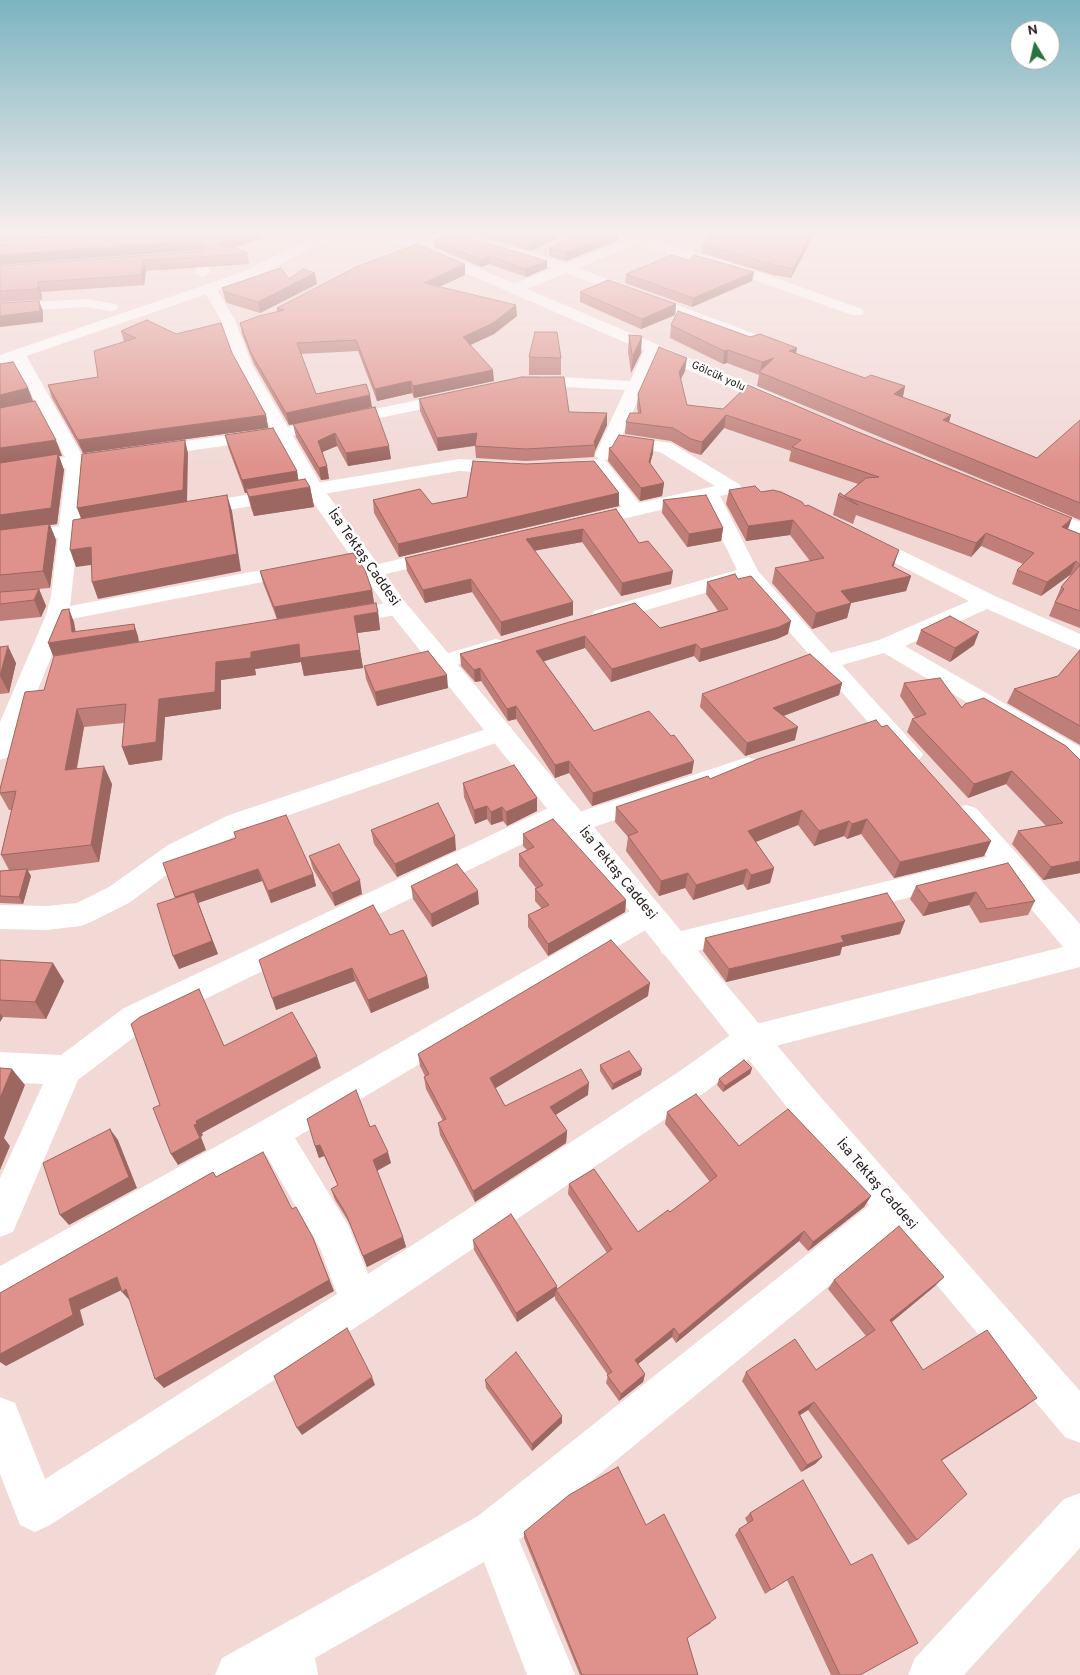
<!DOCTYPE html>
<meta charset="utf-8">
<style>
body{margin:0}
#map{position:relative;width:1080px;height:1675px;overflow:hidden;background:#f2d9d6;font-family:Overpass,sans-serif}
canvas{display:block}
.north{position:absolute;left:1010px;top:20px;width:50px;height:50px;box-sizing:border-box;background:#fff;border:1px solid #a7a4a3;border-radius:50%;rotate:351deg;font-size:14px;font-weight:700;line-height:20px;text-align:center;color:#241b1a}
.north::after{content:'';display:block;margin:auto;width:18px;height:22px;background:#2a723e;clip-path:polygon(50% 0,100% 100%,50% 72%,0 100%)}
</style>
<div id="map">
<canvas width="1080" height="1675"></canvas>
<div class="north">N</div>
</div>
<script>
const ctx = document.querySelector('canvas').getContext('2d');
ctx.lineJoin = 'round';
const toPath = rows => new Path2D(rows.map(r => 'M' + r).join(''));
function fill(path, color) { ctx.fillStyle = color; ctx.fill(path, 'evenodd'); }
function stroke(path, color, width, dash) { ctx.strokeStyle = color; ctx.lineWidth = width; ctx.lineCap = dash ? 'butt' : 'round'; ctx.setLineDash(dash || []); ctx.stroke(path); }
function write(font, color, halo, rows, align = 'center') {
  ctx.font = font + ' Overpass,sans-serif'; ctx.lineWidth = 4.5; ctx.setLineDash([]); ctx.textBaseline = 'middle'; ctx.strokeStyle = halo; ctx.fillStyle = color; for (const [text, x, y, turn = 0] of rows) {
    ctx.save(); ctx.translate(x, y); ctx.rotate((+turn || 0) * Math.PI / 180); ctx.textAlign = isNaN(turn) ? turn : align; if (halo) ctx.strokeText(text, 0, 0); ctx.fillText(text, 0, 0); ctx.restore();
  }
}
fill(toPath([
 [197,233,209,233,207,256,210,273,203,277,196,273,193,256,197,233],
 [444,233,461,233,460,236,393,261,388,262,381,258,383,255,444,233],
 [608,233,627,233,643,236,762,273,862,309,864,312,862,315,852,315,752,279,637,244,578,268,790,347,792,350,790,353,778,353,566,273,521,291,511,291,509,288,511,285,553,268,507,254,505,251,507,248,517,248,566,263,624,240,609,236,608,233],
 [85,299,116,304,118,307,116,310,111,311,85,307,0,312,0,304,85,299],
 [653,343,659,345,661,348,622,436,671,443,739,484,742,488,739,492,720,496,758,571,831,653,879,640,969,601,858,544,855,540,858,536,865,534,872,536,995,596,1080,634,1080,650,987,609,905,646,1080,747,1080,767,1071,764,884,653,842,665,923,754,919,760,910,763,901,760,745,581,610,621,602,623,594,621,591,616,594,611,737,570,703,500,584,528,577,526,574,522,577,518,622,507,594,471,561,473,554,471,552,467,554,463,599,459,606,461,639,503,715,486,660,452,617,446,610,459,604,460,598,459,595,455,625,390,542,386,528,387,522,385,520,382,522,379,542,376,630,381,645,348,647,345,653,343],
 [18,350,24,352,26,355,82,455,282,428,457,392,463,393,465,397,463,401,457,402,282,438,85,465,80,523,108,519,115,521,118,525,115,529,78,535,70,606,299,563,306,565,309,569,306,573,299,575,66,620,13,751,9,757,0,760,0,722,46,615,51,596,58,538,0,546,0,534,59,526,66,468,0,479,0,467,65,457,10,355,12,352,18,350],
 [459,459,510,462,517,464,519,468,517,472,510,474,459,471,192,516,185,514,182,510,185,506,192,504,459,459],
 [442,549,449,551,452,555,449,559,373,577,366,575,362,571,366,567,442,549],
 [398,601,406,603,409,608,406,613,341,625,333,623,330,618,333,613,341,611,398,601],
 [496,639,504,641,507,646,504,651,443,669,435,667,431,662,435,657,496,639],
 [501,724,510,726,513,732,510,738,249,829,188,859,129,903,91,922,81,926,47,930,0,929,0,905,47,906,77,903,109,887,168,845,229,815,501,724],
 [748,757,757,760,761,766,757,772,576,833,566,830,563,824,146,1028,78,1080,13,1232,0,1237,0,1178,43,1084,0,1082,0,1052,61,1055,124,1008,557,804,566,801,575,804,579,812,748,757],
 [966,805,976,808,1080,924,1080,967,760,1050,704,1093,373,1316,50,1525,35,1532,20,1525,0,1474,0,1397,15,1403,45,1479,337,1294,320,1248,266,1155,14,1301,0,1306,0,1266,260,1122,639,906,649,902,659,906,664,914,659,922,295,1138,348,1225,368,1274,680,1071,740,1028,1063,947,1002,874,673,957,662,954,658,945,662,936,673,933,987,857,953,815,956,808,966,805],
 [895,1190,908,1195,913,1208,908,1221,519,1540,575,1675,527,1675,484,1562,315,1658,318,1675,215,1675,222,1658,478,1516,882,1195,895,1190],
 [1080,1493,1080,1548,964,1675,908,1675,915,1658,1064,1499,1080,1493]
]), '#fff');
fill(toPath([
 [209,284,214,285,235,320,252,365,323,488,406,603,818,1094,1080,1391,1080,1443,1065,1437,794,1116,390,613,304,489,236,365,221,320,202,288,204,285,209,284]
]), '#fff');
fill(toPath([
 [380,233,396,233,785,399,787,403,785,407,779,408,773,407,381,236,380,233],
 [1035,505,1080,522,1080,535,1028,515,1025,511,1028,507,1035,505]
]), '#fff');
fill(toPath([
 [322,233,338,233,337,236,250,279,0,365,0,355,240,273,322,233]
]), '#fff');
fill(toPath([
 [150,233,277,233,233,248,247,252,249,264,146,271,144,285,41,292,42,300,0,302,0,266,203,251],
 [468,233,567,233,531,251],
 [579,233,618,233,618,240,566,261,549,256,549,248],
 [780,233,812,233,811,240,791,278,773,275,702,253,703,244,777,237],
 [434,240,547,268,526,277,489,264,481,267,434,247],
 [465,264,465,275,439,287,517,316,494,334,470,345,494,381,414,398,412,393,377,401,358,351,301,354,316,394,372,407,289,425,254,364,242,334,240,323,277,312,277,308],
 [626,274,752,281,692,307,625,283],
 [289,279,317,284,260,313,227,303,225,299,222,288],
 [580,292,676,304,675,315,641,329,580,302],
 [671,325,796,354,865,378,905,386,903,397,951,415,949,422,1037,458,1080,420,1080,520,757,386,759,375,727,363,723,364,670,338],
 [121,331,176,334,232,353,266,415,268,428,83,453,52,398,48,385,98,377,124,342],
 [629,335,641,353,631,373,628,352],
 [529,357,561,358,561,375,529,375],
 [0,364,28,388,33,401,62,456,59,456,64,470,57,524,50,525,56,540,50,588,0,592],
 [685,371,681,379,687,405,723,409,1068,529,1080,534,1080,628,1049,616,1061,587,1071,575,1070,575,1041,596,1012,584,1017,570,1023,564,981,546,971,557,856,515,853,524,833,515,838,495,844,496,858,484,789,461,791,451,724,428,701,455,690,452,671,441,625,434,626,422,638,413,637,407,638,394],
 [419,399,569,412,607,425,595,451,594,457,526,461,476,458,475,446,438,451,420,411],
 [375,407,391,459,348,466,337,446,322,452,327,466,329,479,321,480,296,437,293,424],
 [225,435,297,471,298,480,310,487,314,507,254,516,251,508,247,493,245,493,228,447],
 [609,448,653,453,650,464,664,483,662,496,640,501,608,461],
 [729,490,761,492,805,506,894,567,911,576,906,591,851,603,847,618,812,629,772,583,775,568,810,561,790,535,746,541,726,504],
 [619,493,619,506,399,557,374,513,373,500,432,504,467,497],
 [663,500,723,528,721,541,687,547,662,513],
 [616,509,639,543,671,584,621,596,582,542,534,551,573,602,573,615,501,636,472,592,425,603,407,571,405,558],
 [260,571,372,590,374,603,277,619,263,583],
 [707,582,788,634,777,639,699,662,694,656,611,682,585,648,543,661,594,731,692,773,592,806,569,773,555,778,516,719,508,721,481,681,475,682,461,666,460,654,635,603,660,628,718,611,706,594],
 [39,589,46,606,41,617,0,621,0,592],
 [378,612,380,630,357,633,363,668,304,676,301,662,255,669,256,675,221,680,221,709,165,717,162,760,129,765,122,747,124,723,84,727,77,769,112,784,99,862,28,871,31,876,23,904,0,903,0,871,9,870,1,855,12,810,9,810,0,794,0,789,44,690],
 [921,630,974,645,950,662,916,644],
 [0,647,16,663,9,693,0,694],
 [1080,650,1080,745,1007,703,1014,689,1058,676],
 [364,666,448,688,377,706,366,679],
 [842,683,839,695,783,716,795,740,745,756,700,707,702,694],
 [904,683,962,708,1066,746,1080,873,1043,880,1012,844,1018,831,1046,826,1006,784,968,798,907,732,912,719,915,718,900,696],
 [710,779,991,841,984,856,894,878,861,834,847,839,844,836,814,846,798,825,756,842,774,868,770,883,747,890,743,884,693,900,685,888,659,896,626,851,628,837,615,822,616,807],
 [463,783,537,798,537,811,507,826,503,821,491,825,487,819,475,824,464,797],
 [371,830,456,850,397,877,374,844],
 [523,834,626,900,625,912,548,956,528,927,528,915,542,909,535,901,535,889,536,888,519,866,519,854,527,850,523,846],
 [309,856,362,894,335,906,313,869],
 [163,863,313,874,316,886,271,903,262,881,198,903,218,954,179,969,175,898],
 [1008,863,1035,901,1028,915,980,923,969,905,923,916,910,899,916,886],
 [411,886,479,904,432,927,413,899],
 [900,934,842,947,840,955,726,982,703,951,705,938],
 [390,935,427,976,429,988,371,1013,355,981,276,1010],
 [0,960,64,981,46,1019,3,1017,0,1022],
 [648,996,495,1088,505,1106,588,1095,555,1115,567,1131,566,1143,475,1202,440,1135,438,1123,443,1121,426,1089,424,1077,425,1076,420,1066,418,1054],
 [600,1065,641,1075,612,1090,600,1071],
 [752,1068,750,1074,723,1092,717,1085,719,1079],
 [667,1112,739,1146,871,1196,864,1207,808,1251,799,1241,676,1343,672,1337,638,1364,645,1374,643,1382,619,1401,606,1383,608,1375,555,1299,555,1296,517,1322,474,1250,473,1240,557,1289,607,1253,568,1194,569,1184,638,1232,670,1212,710,1182,665,1124],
 [370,1127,391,1163,377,1171,403,1237,406,1247,367,1267,350,1224,335,1200,331,1189,338,1186,324,1156,319,1158,315,1146],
 [834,1280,935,1286,892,1322,923,1370,1026,1406,941,1461,917,1540,908,1545,808,1410,800,1415,822,1457,815,1464,801,1472,742,1381,746,1372,816,1370,866,1336,828,1289],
 [485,1380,562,1416,562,1423,532,1451,486,1388],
 [803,1480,860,1675,831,1675,787,1580,765,1594,735,1535,739,1529,748,1524,745,1518,750,1513],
 [646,1525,711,1623,687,1638,698,1675,580,1675,524,1538,524,1532]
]), '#c07e78');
fill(toPath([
 [0,233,129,233,0,242],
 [246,233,277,233,219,253,217,243],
 [550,233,567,233,531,251,531,242],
 [615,233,618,233,618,240,566,261,566,252],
 [811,233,811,240,791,278,793,269],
 [198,240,200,250,0,265,0,255],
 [489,256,489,264,481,267,481,260],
 [144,260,146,271,144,285,141,275],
 [547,261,547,268,526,277,525,269],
 [465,264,465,275,425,293,424,283],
 [754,272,752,281,692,307,693,298],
 [315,273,317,284,260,313,258,302],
 [38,282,41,292,42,300,38,289],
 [39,301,43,311,43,322,0,327,0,316],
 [676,304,675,315,641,329,642,319],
 [516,305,517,316,494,334,464,348,463,337],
 [642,336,641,353,631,373,633,356],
 [797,348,795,361,789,351],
 [728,350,727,363,723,364,724,351],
 [687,358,685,371,678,384,679,372],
 [774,358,760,373,762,362],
 [493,370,494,381,414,398,413,386],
 [411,381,412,393,377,401,375,389],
 [905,386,902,400,894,394],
 [28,388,34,404,0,412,0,395],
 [370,395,372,407,289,425,286,413],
 [607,413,607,425,595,451,595,445,594,442],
 [266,415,268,428,83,453,78,440],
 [726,415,724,428,701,455,702,442],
 [951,415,947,429,943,420],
 [335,433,337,446,320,453,318,441],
 [477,433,478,445,438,451,437,438],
 [56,440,62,456,59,456,64,470,57,524,50,525,56,540,50,588,43,571,0,532,0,448],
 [185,440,188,453,187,503,82,521,77,508],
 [654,440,653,453,647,475,649,462],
 [389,446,391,459,348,466,346,453],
 [327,466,329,479,321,480,319,468],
 [297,471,299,484,246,489,247,493,245,493,242,480],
 [664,483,662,496,640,501,641,488],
 [310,487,314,507,254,516,249,497],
 [619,493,619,506,399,557,398,544],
 [227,495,232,511,241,571,98,599,92,582],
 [1072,518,1067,532,1062,527],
 [793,520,790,535,746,541,748,526],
 [723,528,721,541,687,547,689,534],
 [583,529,582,542,526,552,526,539],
 [986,533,981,546,971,557,976,543],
 [91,547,98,564,76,567,70,550],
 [899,550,894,565,888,581,911,576,906,591,837,606,841,591,892,566],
 [1076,561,1070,575,1041,596,1047,582],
 [673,571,671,584,621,596,622,583],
 [471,579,472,592,425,603,423,590],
 [39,589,46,606,41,617,34,600],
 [372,590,374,603,277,619,274,607],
 [573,602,573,615,501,636,501,622],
 [851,603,847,618,812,629,816,613],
 [69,609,74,622,77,639,134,624,138,636,139,642,53,656,48,643,72,632],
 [378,612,380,630,357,633,354,616],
 [791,621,788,634,777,639,699,662,701,649],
 [979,632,974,645,950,662,955,648],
 [585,636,585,648,536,664,536,651],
 [299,644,360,650,363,668,304,676,301,662,255,669,256,675,221,680,221,709,165,717,162,760,129,765,122,747,159,699,216,662,251,652],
 [696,644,694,656,611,682,612,669],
 [8,646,16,663,9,693,0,676],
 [480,668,481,681,475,682,474,670],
 [447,675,448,688,377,706,375,692],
 [842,683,839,695,770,721,773,708],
 [516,706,516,719,508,721,507,709],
 [77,709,84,727,73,787,65,770],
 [798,727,795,740,745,756,747,743],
 [569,761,569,773,555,778,555,765],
 [694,761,692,773,592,806,593,793],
 [104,766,112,784,99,862,91,845],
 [1012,771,1006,784,968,798,974,784],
 [537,798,537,811,507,826,506,812],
 [487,806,487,819,475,824,474,810],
 [502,807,503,821,491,825,491,812],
 [802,810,798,825,745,846,748,831],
 [867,819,861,834,847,839,852,824],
 [849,821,844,836,814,846,819,831],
 [455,836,456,850,397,877,395,864],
 [991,841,984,856,894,878,900,862],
 [1080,861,1080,873,1043,880,1051,867],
 [774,868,770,883,747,890,751,875],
 [27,869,31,876,23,904,19,897],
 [258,869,262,881,198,903,218,954,179,969,173,956,180,909,175,897],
 [747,869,743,884,693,900,696,885],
 [688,873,685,888,659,896,661,881],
 [313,874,316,886,271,903,268,891],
 [360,880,362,894,335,906,332,893],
 [478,891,479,904,432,927,431,914],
 [976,892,969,905,923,916,929,903],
 [626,900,625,912,548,956,548,944],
 [905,921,900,934,842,947,840,955,726,982,729,969,841,936],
 [53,963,64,981,46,1019,35,1002],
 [352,968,355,981,276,1010,272,998],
 [427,976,429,988,371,1013,368,1000],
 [650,983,648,996,491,1091,490,1078],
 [0,1013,3,1017,0,1022],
 [317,1056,321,1068,202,1133,203,1135,201,1137,206,1150,178,1165,171,1154,194,1125,196,1121],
 [752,1068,750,1074,723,1092,725,1086],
 [12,1069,25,1085,4,1138,10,1146,0,1170,0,1098],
 [642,1069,641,1075,612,1090,613,1084],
 [589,1083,588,1095,549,1119,550,1107],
 [110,1129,118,1140,137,1188,69,1225,60,1215],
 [567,1131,566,1143,475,1202,473,1191],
 [320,1145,324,1156,319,1158,315,1146],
 [388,1152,391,1163,376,1171,373,1160],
 [871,1196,864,1207,808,1251,813,1242],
 [804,1231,799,1241,676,1343,679,1335],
 [403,1237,406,1247,367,1267,363,1256],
 [313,1238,334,1291,164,1388,155,1379],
 [117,1277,126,1288,80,1310,84,1325,6,1366,0,1362,0,1354,69,1299],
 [944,1277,935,1286,883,1329,890,1320],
 [557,1286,557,1291,556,1290,555,1296,517,1322,516,1313],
 [126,1289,131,1302,122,1292],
 [674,1328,672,1337,633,1368,635,1360],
 [645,1374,643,1382,619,1401,621,1394],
 [372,1377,375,1385,302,1435,297,1428],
 [1037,1398,1026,1406,931,1467,941,1460],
 [814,1402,808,1410,792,1420,798,1412],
 [562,1416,562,1423,532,1451,532,1444],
 [822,1457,815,1464,801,1472,807,1465]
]), '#9c6661');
const building = toPath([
 [150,233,246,233,217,243,247,252,247,254,144,260,141,275,38,282,38,289,0,291,0,266,203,251,206,247,204,242,198,240,0,255,0,244,150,233],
 [452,233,453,233,547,261,525,269,489,256,481,260,434,240,452,233],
 [498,233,550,233,531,242,498,233],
 [579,233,615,233,566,252,549,248,579,233],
 [713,233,745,233,777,237,780,233,811,233,793,269,774,265,703,244,713,233],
 [417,244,465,264,424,283,516,305,493,323,463,337,493,370,413,386,411,381,375,389,356,340,297,343,316,394,366,384,370,395,286,413,251,353,240,323,259,316,284,310,277,308,356,267,417,244],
 [672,255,689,260,694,255,754,272,693,298,626,274,672,255],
 [281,268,289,279,303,269,315,273,258,302,225,292,222,288,281,268],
 [608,280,676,304,642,319,580,292,608,280],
 [39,301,40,311,0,316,0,303,39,301],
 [678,311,750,337,760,334,797,348,789,351,865,378,871,375,905,386,894,394,951,415,943,420,1037,458,1080,420,1080,503,759,372,774,358,762,362,728,350,724,351,671,325,678,311],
 [147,320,176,334,221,323,232,353,266,415,78,440,48,385,98,377,94,351,136,338,121,331,147,320],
 [535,332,557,332,561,358,529,357,535,332],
 [629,335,642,336,633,356,632,355,629,335],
 [659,347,687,358,679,372,687,405,723,409,748,385,853,430,1072,518,1062,527,1080,534,1080,611,1055,602,1064,589,1061,587,1080,565,1076,561,1047,582,1017,570,1034,553,986,533,976,543,846,497,844,496,866,478,879,477,792,447,801,440,726,415,702,442,691,439,673,428,626,422,630,413,641,413,638,394,659,347],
 [13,362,28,388,0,395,0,364,13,362],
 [522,377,564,377,569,412,607,413,594,442,595,445,526,449,475,446,477,433,437,438,419,399,522,377],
 [35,401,56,440,0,448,0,408,35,401],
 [375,407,389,446,346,453,335,433,318,441,327,466,319,468,293,424,375,407],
 [273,428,297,471,242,480,225,435,273,428],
 [619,435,654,440,649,462,664,483,641,488,609,448,612,447,619,435],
 [185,440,183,490,77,508,82,454,185,440],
 [58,454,51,508,0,515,0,463,58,454],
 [473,461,526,464,594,461,619,493,398,544,373,500,420,489,432,504,467,497,473,461],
 [305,479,310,487,249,497,246,489,305,479],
 [755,486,761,492,773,490,781,492,802,502,805,506,808,505,899,550,892,566,911,576,841,591,851,603,816,613,775,568,824,558,793,520,748,526,729,490,755,486],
 [840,493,858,505,838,495,840,493],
 [227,495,237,554,92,582,91,547,70,550,73,520,227,495],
 [706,495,723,528,689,534,663,500,706,495],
 [616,509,639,543,648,541,673,571,622,583,583,529,526,539,573,602,501,622,471,579,423,590,405,558,616,509],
 [49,524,43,571,0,575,0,530,49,524],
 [353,553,365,570,372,590,274,607,260,571,353,553],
 [735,574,738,579,751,576,791,621,779,627,701,649,696,644,612,669,585,636,536,651,594,731,649,711,671,736,674,735,694,761,593,793,569,761,555,765,516,706,507,709,480,668,474,670,460,654,635,603,660,628,728,609,707,582,735,574],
 [39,589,34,600,0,604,0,592,39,589],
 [376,603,378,612,354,616,360,650,300,658,299,644,251,652,251,658,216,662,215,692,159,699,156,742,122,747,126,704,77,709,65,770,104,766,91,845,1,855,16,791,0,793,0,789,25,692,44,690,54,656,376,603],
 [69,609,72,632,134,624,135,630,48,643,62,610,69,609],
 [950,616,979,632,955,648,921,630,950,616],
 [8,646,0,676,0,647,8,646],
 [1080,650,1080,726,1014,689,1058,676,1080,650],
 [428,651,447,675,375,692,364,666,428,651],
 [810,654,842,683,773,708,798,727,747,743,702,694,810,654],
 [940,678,962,708,965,704,984,698,1066,746,1080,760,1080,861,1051,867,1018,831,1063,823,1012,771,974,784,912,719,926,714,904,683,940,678],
 [876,720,882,727,887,725,991,841,900,862,867,819,852,824,849,821,819,831,802,810,748,831,774,868,751,875,747,869,696,885,688,873,661,881,628,836,638,832,616,807,708,776,710,779,758,759,876,720],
 [514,765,537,798,506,812,502,807,491,812,487,806,474,810,463,783,514,765],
 [438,803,455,836,395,864,371,830,438,803],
 [286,815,313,874,268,891,258,869,175,897,163,863,236,838,234,832,286,815],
 [553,819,626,900,548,944,528,915,549,905,535,889,543,885,519,854,534,847,523,834,553,819],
 [339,844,360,880,332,893,309,856,339,844],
 [1008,863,1035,901,987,909,976,892,929,903,916,886,1008,863],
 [457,864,478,891,431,914,411,886,457,864],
 [27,869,19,897,0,896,0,871,27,869],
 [194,892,212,941,173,956,157,904,194,892],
 [887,893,905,921,841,936,844,942,729,969,705,938,887,893],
 [373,905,390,935,403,930,427,976,368,1000,352,968,272,998,259,960,373,905],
 [611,940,650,983,490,1078,505,1106,581,1069,589,1083,550,1107,567,1131,473,1191,438,1123,446,1119,424,1077,429,1074,418,1054,611,940],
 [0,960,53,963,35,1002,0,1000,0,960],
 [199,989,224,1046,292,1012,317,1056,196,1121,197,1124,194,1125,200,1138,171,1154,153,1108,160,1105,131,1024,140,1017,199,989],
 [629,1051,642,1069,613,1084,600,1065,629,1051],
 [744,1060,752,1068,725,1086,719,1079,744,1060],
 [0,1068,12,1069,0,1098,0,1068],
 [356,1090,370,1127,375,1125,388,1152,373,1160,403,1237,363,1256,346,1214,331,1189,338,1185,320,1145,315,1146,307,1119,356,1090],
 [696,1094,739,1146,788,1109,871,1196,813,1242,804,1231,679,1335,674,1328,635,1360,645,1374,621,1394,607,1375,612,1372,556,1290,612,1249,569,1184,594,1169,638,1232,668,1210,670,1212,717,1176,667,1112,696,1094],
 [110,1129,129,1177,60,1215,43,1163,110,1129],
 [263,1152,292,1209,296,1207,313,1238,329,1280,155,1379,126,1289,122,1292,117,1277,69,1299,73,1315,0,1354,0,1293,213,1172,216,1177,263,1152],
 [511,1214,557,1286,516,1313,473,1240,511,1214],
 [899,1226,944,1277,890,1320,923,1370,987,1330,1037,1398,941,1460,967,1494,917,1540,814,1402,798,1412,822,1457,807,1465,746,1372,795,1339,816,1370,875,1330,834,1280,899,1226],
 [347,1328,372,1377,297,1428,274,1376,347,1328],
 [516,1352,562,1416,532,1444,485,1380,516,1352],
 [618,1467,646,1525,664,1514,716,1618,687,1638,698,1675,582,1675,524,1532,569,1495,618,1467],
 [803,1480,851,1565,872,1554,918,1643,860,1675,840,1675,793,1576,771,1590,739,1529,753,1520,750,1513,803,1480]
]);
fill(building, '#df928b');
stroke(building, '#9c6661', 1);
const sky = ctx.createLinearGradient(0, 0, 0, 467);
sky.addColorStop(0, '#7bb4c0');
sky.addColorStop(0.5, '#f9eeed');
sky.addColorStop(1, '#f9eeed00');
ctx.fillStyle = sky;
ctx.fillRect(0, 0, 1080, 467);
write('11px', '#241b1a', '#fff', [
 ["Gölcük yolu",718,377,24]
]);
write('14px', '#241b1a', '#fff', [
 ["İsa Tektaş Caddesi",363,558,55],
 ["İsa Tektaş Caddesi",617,874,51],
 ["İsa Tektaş Caddesi",876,1185,49]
]);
</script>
